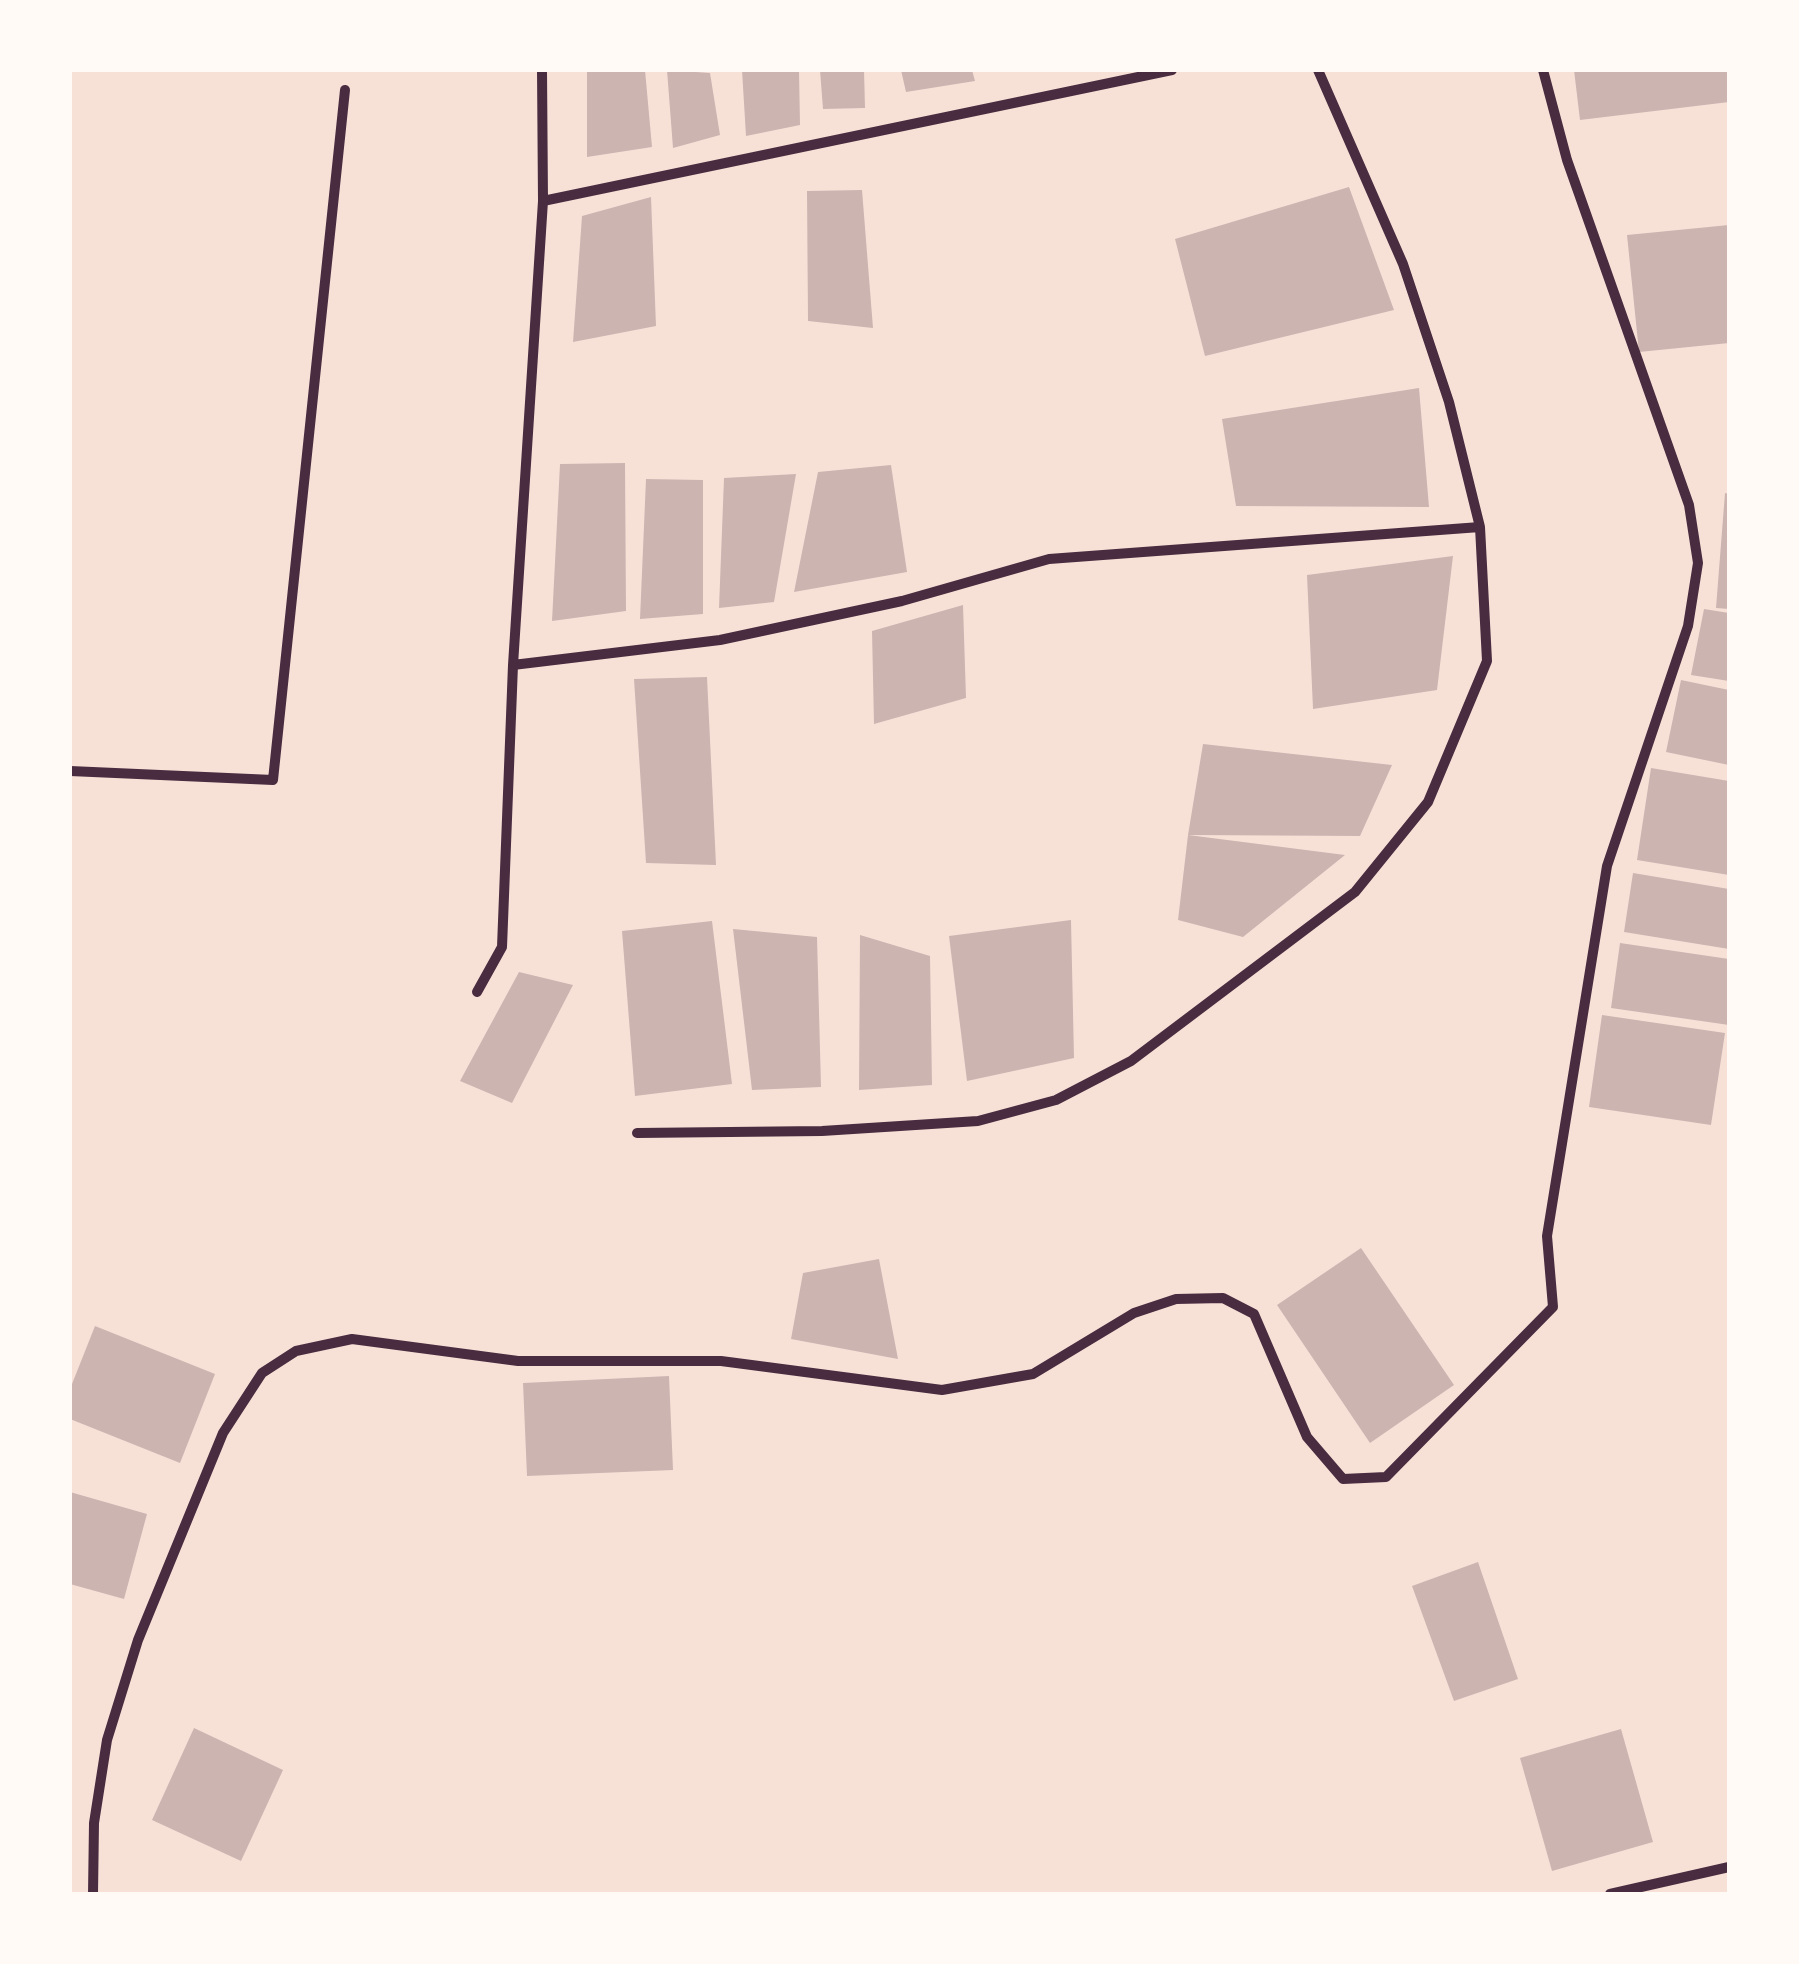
<!DOCTYPE html>
<style>
body{margin:0}
#map{position:relative;width:1799px;height:1964px;overflow:hidden;background:#f7e1d7;font-family:"Fira Sans Condensed",sans-serif}
canvas{display:block}
.frame{position:absolute;inset:0;border:72px solid #fffaf5;pointer-events:none}
</style>
<div id="map">
<canvas width="1799" height="1964"></canvas>
<div class="frame"></div>
</div>
<script>
const ctx = document.querySelector('canvas').getContext('2d');
ctx.lineJoin = 'round';
function fill(path, color) { ctx.fillStyle = color; ctx.fill(path, 'evenodd'); }
const toPath = rows => new Path2D(rows.map(r => 'M' + r).join(''));
function stroke(path, color, width, dash) { ctx.strokeStyle = color; ctx.lineWidth = width; ctx.lineCap = dash ? 'butt' : 'round'; ctx.setLineDash(dash || []); ctx.stroke(path); }
fill(toPath([
 [587,70,645,70,652,147,587,157],
 [667,70,710,73,720,135,673,148],
 [742,70,799,70,800,125,746,136],
 [820,70,864,70,865,108,823,109],
 [901,70,972,70,975,81,906,92],
 [1574,70,1729,70,1729,102,1580,120],
 [1349,187,1394,310,1205,356,1175,239],
 [862,190,873,328,808,321,807,191],
 [651,197,656,326,573,342,582,216],
 [1729,225,1729,343,1639,352,1627,235],
 [1419,388,1429,507,1236,506,1222,419],
 [625,463,626,611,552,621,560,464],
 [891,465,907,572,794,592,818,472],
 [796,474,774,602,719,608,724,478],
 [646,479,703,480,703,614,640,619],
 [1725,493,1729,494,1729,609,1716,608],
 [1453,556,1437,690,1313,709,1307,575],
 [963,605,966,698,874,724,872,631],
 [1704,609,1729,613,1729,681,1691,675],
 [707,677,716,865,646,863,634,679],
 [1681,680,1729,690,1729,765,1666,752],
 [1203,744,1392,765,1360,836,1188,835],
 [1651,768,1729,781,1729,875,1637,860],
 [1188,835,1345,855,1243,937,1178,920],
 [1633,873,1729,889,1729,949,1624,932],
 [1071,920,1074,1058,967,1081,949,936],
 [712,921,732,1084,635,1096,622,931],
 [733,929,817,937,821,1087,752,1090],
 [860,935,930,956,932,1085,859,1090],
 [1620,943,1729,959,1729,1025,1611,1008],
 [519,972,573,985,512,1103,460,1081],
 [1602,1015,1725,1033,1711,1125,1589,1107],
 [1361,1248,1454,1385,1370,1443,1277,1305],
 [879,1259,898,1359,791,1339,803,1273],
 [95,1326,215,1374,180,1463,70,1419,70,1389],
 [669,1376,673,1470,527,1476,523,1383],
 [70,1492,147,1514,124,1599,70,1584],
 [1478,1562,1518,1679,1454,1701,1412,1586],
 [194,1728,283,1770,241,1861,152,1820],
 [1621,1729,1653,1842,1552,1871,1520,1758]
]), '#ccb4b1');
stroke(toPath([
 [543,201,1172,70],
 [513,665,720,640,902,601,1049,559,1480,527],
 [70,771,273,780,345,90],
 [477,992,502,947,513,665,543,201,542,70],
 [637,1133,822,1131,978,1121,1056,1100,1131,1061,1355,892,1428,802,1487,661,1480,527,1449,402,1403,264,1318,70],
 [93,1894,94,1823,107,1740,138,1640,223,1433,262,1373,296,1351,352,1339,518,1361,721,1361,942,1390,1033,1374,1134,1313,1176,1299,1223,1298,1254,1314,1307,1437,1343,1479,1386,1477,1553,1307,1547,1236,1607,866,1688,626,1698,563,1689,505,1567,160,1543,70],
 [1610,1894,1729,1867]
]), '#4a2c40', 10);
</script>
